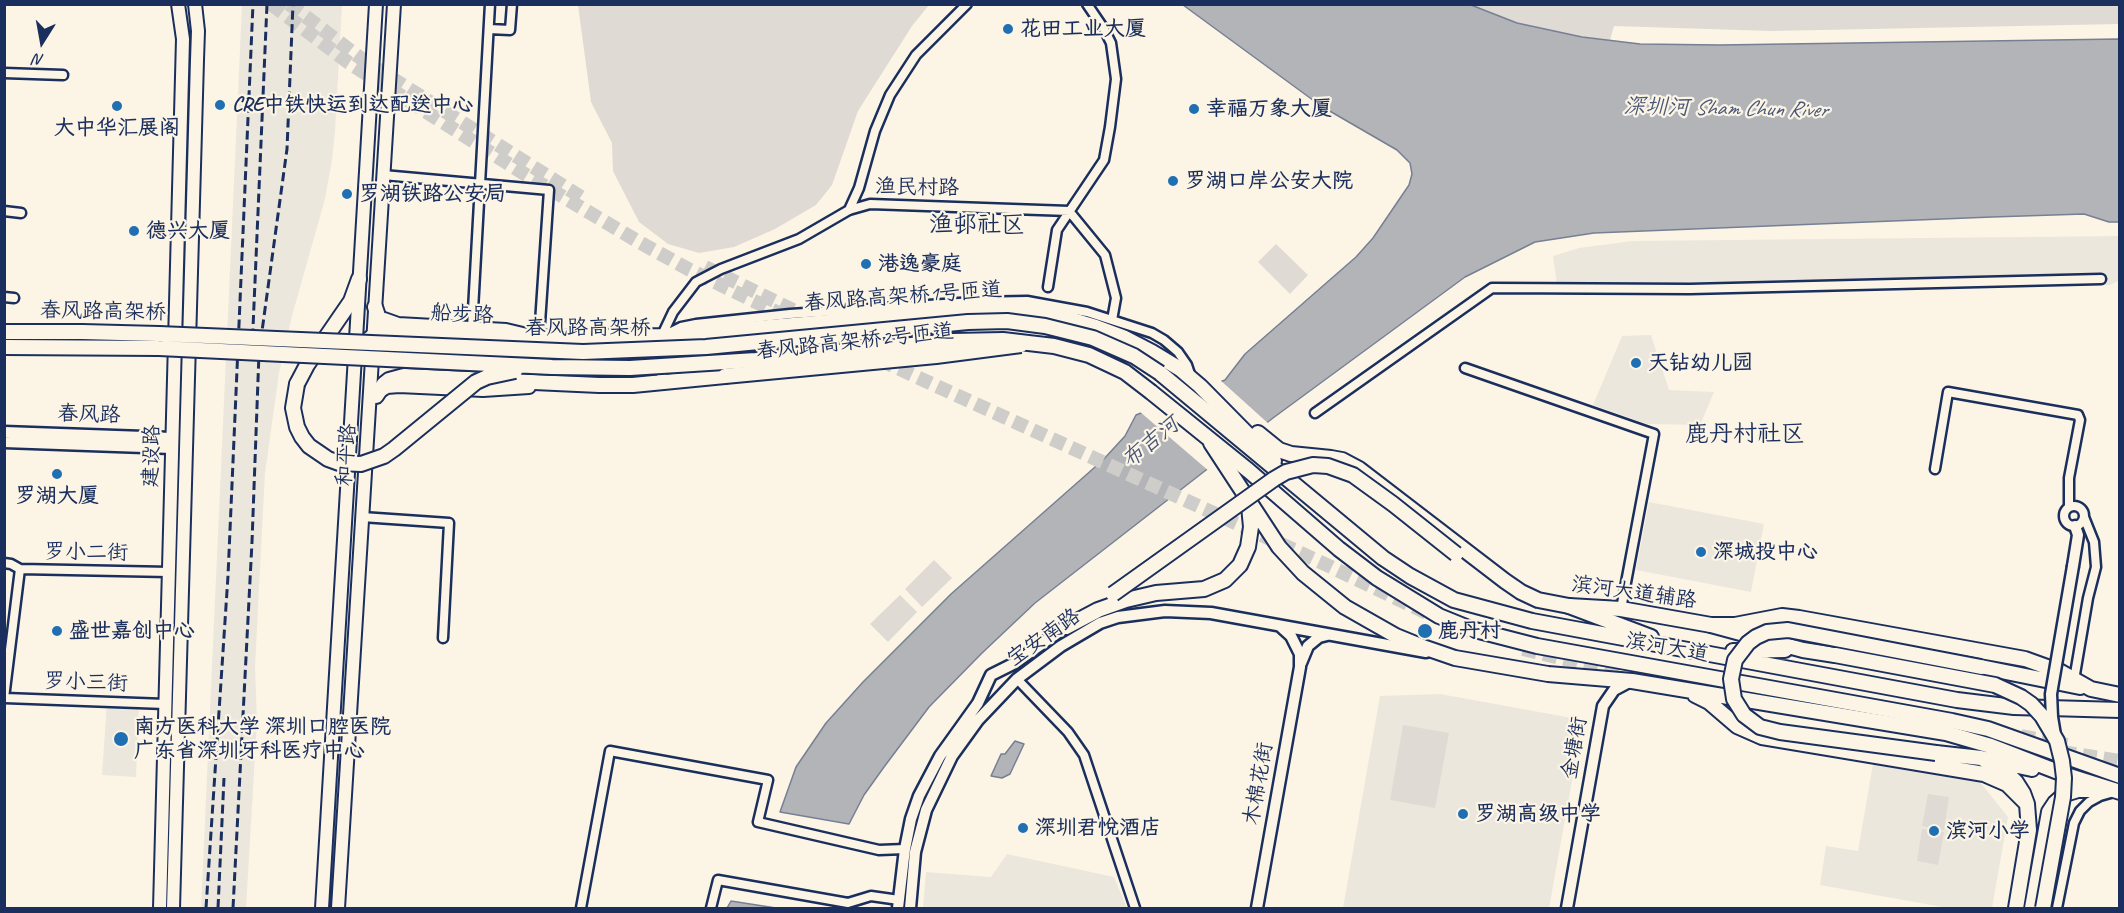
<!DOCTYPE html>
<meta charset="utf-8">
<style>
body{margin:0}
#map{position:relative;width:2124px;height:913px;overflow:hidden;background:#fcf5e5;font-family:Caveat,sans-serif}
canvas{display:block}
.frame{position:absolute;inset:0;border:6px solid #1b2f5e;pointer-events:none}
.north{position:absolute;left:12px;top:12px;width:60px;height:60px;-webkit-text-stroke:4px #fcf5e5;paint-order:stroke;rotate:191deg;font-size:16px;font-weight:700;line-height:24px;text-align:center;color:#1b2f5e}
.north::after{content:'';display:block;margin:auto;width:21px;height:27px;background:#1b2f5e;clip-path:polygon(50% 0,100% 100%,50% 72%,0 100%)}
</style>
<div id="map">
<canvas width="2124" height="913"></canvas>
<div class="frame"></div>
<div class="north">N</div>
</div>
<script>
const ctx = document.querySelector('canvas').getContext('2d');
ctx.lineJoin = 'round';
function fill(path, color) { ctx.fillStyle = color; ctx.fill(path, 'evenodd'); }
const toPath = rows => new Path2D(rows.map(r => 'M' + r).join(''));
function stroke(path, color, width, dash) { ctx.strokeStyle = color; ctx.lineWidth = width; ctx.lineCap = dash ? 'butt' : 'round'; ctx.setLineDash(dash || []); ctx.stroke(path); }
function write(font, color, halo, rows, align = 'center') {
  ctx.font = font + ' Caveat,"LXGW WenKai TC",sans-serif'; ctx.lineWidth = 4.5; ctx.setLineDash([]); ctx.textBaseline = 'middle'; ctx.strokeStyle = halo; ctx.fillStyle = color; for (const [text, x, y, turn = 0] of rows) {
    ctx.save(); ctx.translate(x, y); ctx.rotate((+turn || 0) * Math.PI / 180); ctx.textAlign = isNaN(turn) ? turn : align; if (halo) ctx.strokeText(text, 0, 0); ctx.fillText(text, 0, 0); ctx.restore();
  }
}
fill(toPath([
 [242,5,342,5,335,131,332,160,325,199,292,316,279,373,265,473,255,667,257,721,246,908,201,908],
 [2119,236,2120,280,2110,285,1557,285,1553,256,1579,248,1632,241],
 [1651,335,1669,390,1714,392,1700,425,1647,424,1593,405,1622,336],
 [1649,502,1764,524,1751,592,1636,570],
 [1440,694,1583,720,1549,908,1343,908,1380,696],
 [107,702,139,703,136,777,102,775],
 [1873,764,1980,782,2008,817,1992,908,1948,908,1820,885,1826,846,1858,851],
 [1007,854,1114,877,1127,908,923,908,926,872,991,877]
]), '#ece7dc');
fill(toPath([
 [578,5,578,4,929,5,912,26,858,111,832,185,816,205,775,229,734,247,699,253,668,244,639,222,613,171,612,143,591,102],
 [1442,5,2119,5,2119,24,1771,31,1614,26,1610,40,1640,44,1720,45,2119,39,1653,63],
 [1276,244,1308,275,1290,294,1258,262],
 [934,560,952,578,922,607,905,589],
 [900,595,917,612,888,642,870,624],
 [1403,725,1449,733,1435,808,1390,800],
 [1928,794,1949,797,1944,830,1922,826],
 [1922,829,1944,832,1938,865,1917,861]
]), '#dfdbd4');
const water = toPath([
 [1183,5,1471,5,1517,23,1582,37,1640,44,1720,45,2119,39,2119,222,2109,222,2084,214,1992,217,1594,233,1535,242,1465,277,1273,418,1035,603,981,654,929,707,884,767,864,795,849,824,780,812,796,767,826,723,863,682,951,594,1103,460,1125,436,1136,415,1225,380,1245,354,1356,257,1373,238,1409,185,1412,174,1410,163,1397,150,1321,106,1183,5],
 [1015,741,1024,744,1010,774,1002,778,991,776,1001,754,1005,754,1015,741],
 [731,901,776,908,727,908,731,901]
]);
fill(water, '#b2b4b8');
stroke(water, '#767f94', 1.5);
fill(toPath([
 [1219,379,1270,425,1210,472,1139,411]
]), '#fcf5e5');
stroke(toPath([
 [271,4,349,63,523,173,639,242,690,270,789,318],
 [289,4,363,60,581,197],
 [705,267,801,314],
 [823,334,863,352],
 [880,360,1329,566,1429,614],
 [1523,649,1638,677],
 [2021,736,2067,745],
 [1976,737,2019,744],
 [2062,752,2120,761]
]), '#cfcdca', 14, [14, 7]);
const minor = toPath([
 [489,29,510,30,512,4],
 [4,73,63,75],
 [383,175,549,190,540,323,534,337],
 [849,210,859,188,875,131,890,95,916,55,967,4],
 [4,211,21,213],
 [1048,287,1057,230,1104,160,1110,127,1116,79,1111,43,1104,29,1087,4],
 [4,297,14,298],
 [472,328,490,4],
 [669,333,681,327,696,324,790,314,974,302,1027,301,1087,312,1152,333,1164,340,1178,352,1187,365,1191,377],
 [1465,368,1654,434,1621,609],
 [661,382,664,331,673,312,696,282,721,269,799,239,849,210,870,204,1069,211,1105,255,1116,298,1112,320],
 [1315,413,1492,288,1690,289,2101,279],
 [1935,469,1948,392,2078,415,2080,420,2069,478,2069,507],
 '2064 516a10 10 0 1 1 20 0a10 10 0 1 1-20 0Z',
 [362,517,449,523,443,638],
 [4,563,11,564,20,569,169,572],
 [1017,679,1068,732,1084,755,1135,908],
 [2074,680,2088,598,2096,567,2094,542,2084,517],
 [4,698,20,569],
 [5,698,165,704],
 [581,908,610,751,768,780,758,822,879,850,905,849],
 [711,908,718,880,848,903,871,896,899,900],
 [2057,908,2074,823,2080,811,2089,802,2100,796,2114,792]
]);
const tertiary = toPath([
 [4,432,172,438],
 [4,442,172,448],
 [2073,566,2078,535,2075,526],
 [1301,663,1308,646,1319,637,1327,635],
 [898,908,905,849,911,819,919,796,940,756,978,703,991,675,1015,663,1066,627],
 [910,908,915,852,926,810,952,756,978,720,1017,679,1061,646,1100,623,1118,617,1165,611,1211,613,1426,652],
 [1257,908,1300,667,1300,654,1291,636,1280,626],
 [1567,908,1603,706,1614,690,1629,682]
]);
const secondary = toPath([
 [384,319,398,324,506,330,527,335],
 [380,391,387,387,399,386,483,390,529,387],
 [160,908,183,39,178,4],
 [173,908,197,60,198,31,195,4],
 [322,908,376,4],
 [338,908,394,4]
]);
const primary = toPath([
 [375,307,380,322,386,327,399,332],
 [359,347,373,336,389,333,507,338,663,336,959,311,1022,311,1059,316,1096,327,1123,337,1152,352,1180,369,1200,386,1274,461],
 [376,396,384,384,389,380,404,376,599,385,633,385,725,376],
 [1258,433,1279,450,1291,454,1331,458,1342,460,1359,469,1505,581,1521,592,1538,600,1569,606,1621,609,1711,625,1735,625,1782,616,1799,618,2025,659,2061,672,2091,689,2120,695],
 [1211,443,1279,547,1303,573,1345,607,1396,636,1423,647,1455,658,1548,674,1632,681,1946,733,1991,746,2066,775,2120,792],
 [1066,627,1098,610,1126,600,1156,593,1204,589,1225,580,1240,565,1248,547,1251,527,1249,506],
 [1981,667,2080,687],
 [1695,695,1709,702,1737,726,1762,737,1984,774,2007,784,2027,804],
 [1936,753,1981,758,2032,769],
 [1981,758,2006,772,2016,782,2023,793,2027,804,2029,830,2016,908],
 [2032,908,2049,812,2055,803,2065,794,2078,790,2096,790]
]);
const trunk = toPath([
 [4,332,82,332,159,334],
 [4,347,159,348],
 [1160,373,1383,558,1410,576,1454,600,1532,621,1957,700,2014,707,2120,710],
 [297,384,307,365,351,301,359,279],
 [1151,392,1249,471,1339,549,1377,578,1439,616,1471,629,1537,646,1952,721,1988,729,2120,776],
 [1569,606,1651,637],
 [1711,625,1803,650,1835,655],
 [1733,651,1785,650]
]);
stroke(minor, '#1b2f5e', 13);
stroke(tertiary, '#1b2f5e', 15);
stroke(secondary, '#1b2f5e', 16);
stroke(primary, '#1b2f5e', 18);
stroke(trunk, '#1b2f5e', 18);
stroke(minor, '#fcf5e5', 8);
stroke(tertiary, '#fcf5e5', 10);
stroke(secondary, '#fcf5e5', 12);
stroke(primary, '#fcf5e5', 14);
stroke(trunk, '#fcf5e5', 14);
stroke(toPath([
 [252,351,267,4],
 [206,908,228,576,253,4],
 [218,908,224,778],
 [233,908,252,542,259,353,287,149,293,4]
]), '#1b2f5e', 3, [9, 4.5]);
const tertiaryBridge = toPath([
 [2055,735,2052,717,2051,694,2073,566]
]);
const primaryBridge = toPath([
 [725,376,936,356,1021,345],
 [1113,594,1274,479,1286,472,1313,465,1328,466,1353,475,1393,504,1456,554],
 [1936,753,1780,732,1760,727,1744,715,1734,699,1731,679,1735,660,1748,643,1756,637,1767,632,1788,630,1981,667]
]);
const trunkBridge = toPath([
 [159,334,583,352,706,347,968,322,1007,321,1045,326,1093,338,1134,356,1160,373],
 [159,348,552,367,630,368,756,360,953,341,1003,340,1054,346,1089,355,1125,372,1151,392],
 [297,384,293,408,297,427,302,437,309,446,328,459,339,463,361,464,384,456,394,449,476,382,487,377,515,371],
 [1835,655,1995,685,2021,697,2031,704,2042,716,2057,741,2062,761,2064,778,2063,797,2043,908]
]);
stroke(tertiaryBridge, '#1b2f5e', 15, []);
stroke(primaryBridge, '#1b2f5e', 18, []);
stroke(trunkBridge, '#1b2f5e', 18, []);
stroke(tertiaryBridge, '#fcf5e5', 10);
stroke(primaryBridge, '#fcf5e5', 14);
stroke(trunkBridge, '#fcf5e5', 14);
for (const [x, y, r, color] of [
 [1008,29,6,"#1f6fb2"],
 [220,105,6,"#1f6fb2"],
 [117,106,6,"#1f6fb2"],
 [1194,109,6,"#1f6fb2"],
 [1173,181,6,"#1f6fb2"],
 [347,194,6,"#1f6fb2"],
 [134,231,6,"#1f6fb2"],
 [866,264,6,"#1f6fb2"],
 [1636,363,6,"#1f6fb2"],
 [57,474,6,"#1f6fb2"],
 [1701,552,6,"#1f6fb2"],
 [57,631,6,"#1f6fb2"],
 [1425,631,8,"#1f6fb2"],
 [121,739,8,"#1f6fb2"],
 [1463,814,6,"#1f6fb2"],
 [1023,828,6,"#1f6fb2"],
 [1934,831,6,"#1f6fb2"]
]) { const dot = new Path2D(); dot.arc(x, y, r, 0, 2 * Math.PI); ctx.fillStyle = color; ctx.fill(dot); stroke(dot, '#fcf5e5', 2); }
write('bold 21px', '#1b2f5e', '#fcf5e5', [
 ["花田工业大厦",1020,29],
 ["CRE中铁快运到达配送中心",232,105],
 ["幸福万象大厦",1206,109],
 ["大中华汇展阁",117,128,"center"],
 ["罗湖口岸公安大院",1185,181],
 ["罗湖铁路公安局",359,194],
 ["德兴大厦",146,231],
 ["港逸豪庭",878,264],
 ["天钻幼儿园",1648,363],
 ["罗湖大厦",57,496,"center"],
 ["深城投中心",1713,552],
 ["盛世嘉创中心",69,631],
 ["鹿丹村",1438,631],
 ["南方医科大学 深圳口腔医院",134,727],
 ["广东省深圳牙科医疗中心",134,751],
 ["罗湖高级中学",1475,814],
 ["深圳君悦酒店",1035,828],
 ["滨河小学",1946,831]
], 'left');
write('21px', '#1b2f5e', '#fcf5e5', [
 ["渔民村路",917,188,1],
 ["春风路高架桥1号匝道",903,297,-4],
 ["春风路高架桥",103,312,1],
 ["船步路",462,315,3],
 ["春风路高架桥",588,328],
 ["春风路高架桥2号匝道",855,342,-6],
 ["春风路",89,415,2],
 ["和平路",347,455,-86],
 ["建设路",152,456,-88],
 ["罗小二街",86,553,1],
 ["滨河大道辅路",1634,593,8],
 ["宝安南路",1044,638,-35],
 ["滨河大道",1667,648,10],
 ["罗小三街",86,683,2],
 ["金塘街",1575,748,-80],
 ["木棉花街",1259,784,-80]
]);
write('italic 22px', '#485779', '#fcf5e5', [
 ["深圳河 Sham Chun River",1725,109,1],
 ["布吉河",1151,443,-39]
]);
write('24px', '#1b2f5e', '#fcf5e5', [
 ["渔邨社区",977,226],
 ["鹿丹村社区",1745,435]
]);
</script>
